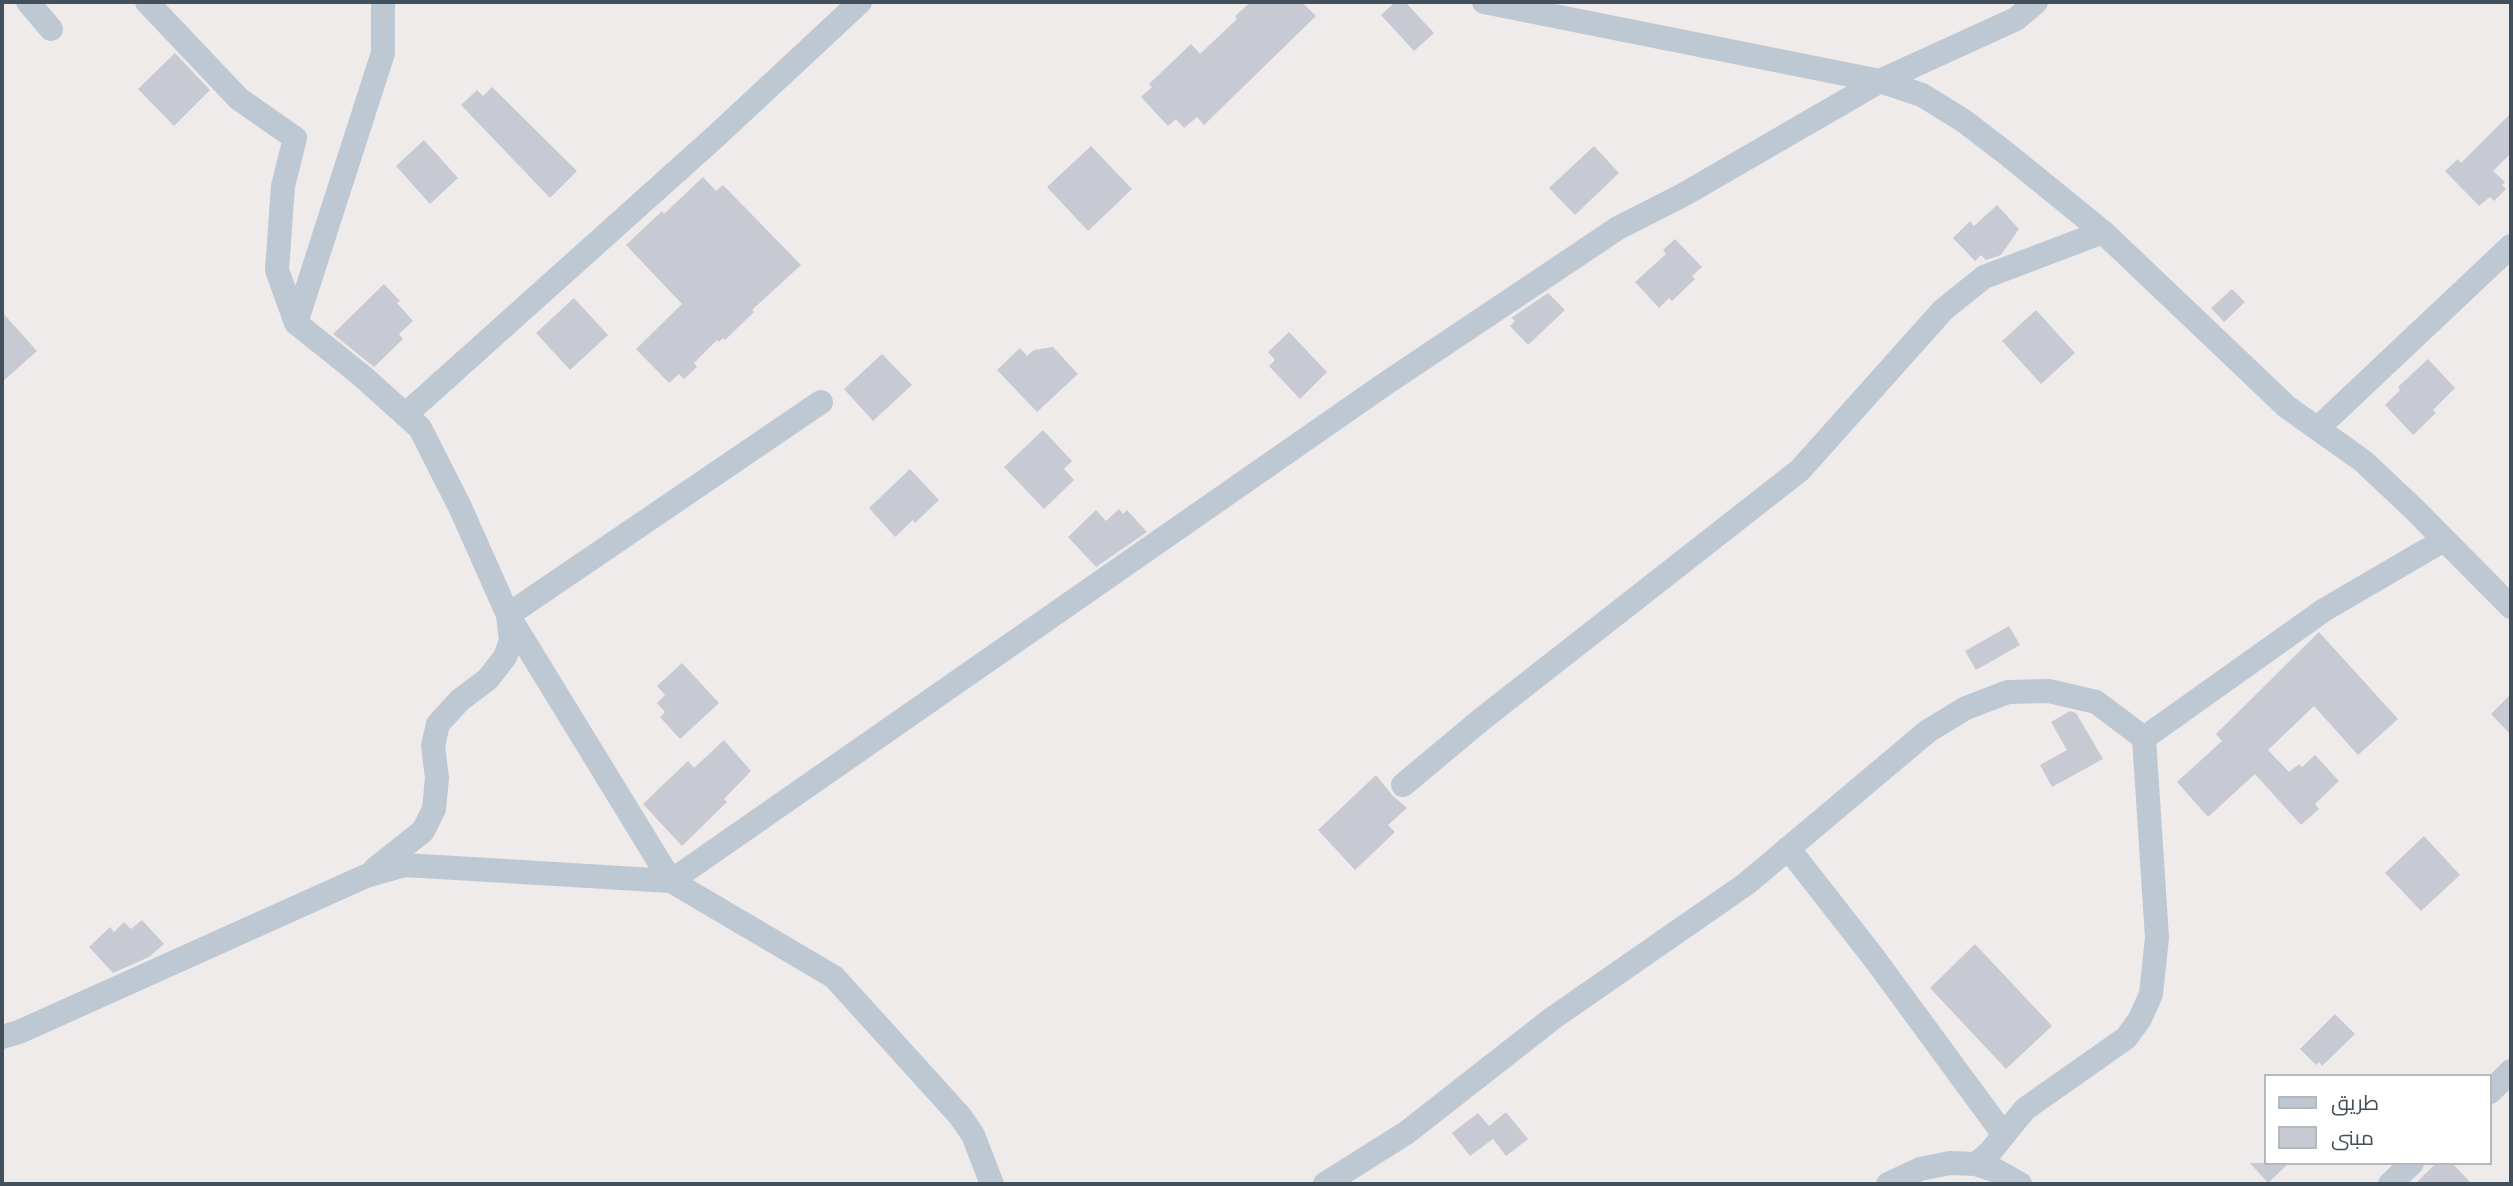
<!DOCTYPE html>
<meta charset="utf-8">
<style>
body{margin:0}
#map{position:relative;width:2513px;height:1186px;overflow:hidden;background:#efebeb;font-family:Lato,Cairo,sans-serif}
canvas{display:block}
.frame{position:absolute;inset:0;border:4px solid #434f5a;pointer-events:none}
.legend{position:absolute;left:2264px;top:1074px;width:228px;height:91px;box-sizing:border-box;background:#fff;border:2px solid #b4b9bd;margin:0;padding:9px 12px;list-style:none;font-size:21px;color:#434f5a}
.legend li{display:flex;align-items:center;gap:14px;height:35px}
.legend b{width:35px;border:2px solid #b4b9bd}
</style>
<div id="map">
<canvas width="2513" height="1186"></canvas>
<div class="frame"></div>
<ul class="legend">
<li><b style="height:9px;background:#bdc8d3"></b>طريق</li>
<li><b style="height:19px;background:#c7cad2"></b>مبنى</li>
</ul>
</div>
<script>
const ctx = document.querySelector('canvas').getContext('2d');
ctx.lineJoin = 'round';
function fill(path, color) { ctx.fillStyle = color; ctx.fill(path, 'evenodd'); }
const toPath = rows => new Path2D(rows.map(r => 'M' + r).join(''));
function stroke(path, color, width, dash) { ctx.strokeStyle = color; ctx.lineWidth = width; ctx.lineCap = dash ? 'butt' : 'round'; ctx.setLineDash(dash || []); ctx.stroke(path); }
fill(toPath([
 [1251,2,1302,2,1316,16,1204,125,1197,117,1184,128,1176,119,1168,126,1141,97,1152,87,1149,84,1191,44,1200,54,1237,19,1235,16],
 [1395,2,1405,2,1434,33,1414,51,1381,15],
 [175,53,210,90,174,126,138,89],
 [492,87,577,171,550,198,461,105,477,90,483,96],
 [2511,113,2511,153,2493,171,2505,182,2502,185,2506,189,2494,201,2490,197,2479,206,2445,171,2458,159,2461,163],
 [424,140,458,178,430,204,396,166],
 [1091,146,1132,189,1088,231,1047,187],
 [1594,146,1619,173,1575,215,1549,188],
 [703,177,716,191,723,185,801,265,752,310,754,312,725,340,723,338,719,342,717,340,694,363,697,367,684,379,679,374,669,383,636,349,682,304,626,245,662,211,664,214],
 [1997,205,2019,229,2001,255,1986,260,1981,255,1975,261,1953,238,1970,221,1974,226],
 [1675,239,1702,267,1692,276,1695,279,1672,301,1669,298,1659,308,1635,282,1666,254,1663,250],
 [384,284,400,301,397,303,413,321,399,334,403,339,374,367,333,334],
 [2232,289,2245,302,2224,322,2211,308],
 [1548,293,1565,310,1528,345,1510,326,1515,321,1511,318],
 [574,298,608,335,570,370,536,333],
 [2036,310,2075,353,2041,384,2002,341],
 [2,312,37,351,2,382],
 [1289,332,1327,372,1300,399,1269,366,1275,360,1268,352],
 [1053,347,1078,374,1037,412,997,370,1020,348,1027,356,1034,350],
 [882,354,912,385,873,421,844,389],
 [2428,359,2455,388,2433,410,2436,413,2413,435,2385,405,2400,390,2398,387],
 [1043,430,1072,461,1064,469,1074,480,1044,509,1004,467],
 [910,469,939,500,915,523,913,520,895,537,869,508],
 [1119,509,1123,514,1127,510,1147,532,1096,567,1068,537,1096,510,1106,521],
 [2009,626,2020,645,1976,670,1965,651],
 [2319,632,2398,719,2358,755,2314,706,2268,750,2289,772,2299,764,2302,767,2315,755,2339,781,2315,804,2319,809,2301,825,2255,774,2208,817,2177,782,2222,741,2216,734],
 [682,663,719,703,680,739,660,717,665,712,657,703,665,695,657,686],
 [2511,694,2511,735,2491,714],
 [2070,711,2076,713,2103,759,2052,787,2040,765,2067,750,2051,722],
 [724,740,751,771,724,799,727,802,682,846,643,804,688,761,694,768],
 [1376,775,1392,795,1407,808,1388,825,1395,832,1355,870,1318,830],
 [2424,836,2460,875,2421,911,2385,873],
 [142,920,164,944,149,957,113,973,89,947,110,927,114,932,124,922,131,929],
 [1975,944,2052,1026,2006,1069,1930,988],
 [2335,1014,2355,1034,2322,1066,2319,1062,2316,1065,2300,1049],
 [1506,1112,1528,1139,1506,1156,1493,1139,1470,1156,1452,1133,1478,1113,1489,1126],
 [2250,1163,2289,1163,2268,1183],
 [2436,1163,2452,1163,2472,1184,2415,1184]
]), '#c7cad2');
stroke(toPath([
 [28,2,51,29],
 [147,2,239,99,295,138,283,186,277,270,296,323,361,375,420,428,460,507,508,615,671,881,834,977,960,1116,973,1135,992,1184],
 [1484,2,1880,81,1922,95,1964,121,2007,154,2103,232,2287,407,2363,461,2414,509,2511,607],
 [296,323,383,53,383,2],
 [405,415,715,137,860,2],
 [2318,428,2511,246],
 [1403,785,1482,719,1800,470,1943,310,1984,277,2103,232],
 [1788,848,1874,958,2004,1135],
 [375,869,423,831,434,809,437,778,433,746,438,724,460,700,488,679,505,657,511,641,508,615,821,402],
 [2,1037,19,1032,366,876,405,865,671,881,1385,384,1618,228,1683,195,1880,81,2016,19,2036,2],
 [2490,1092,2511,1071],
 [1976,1164,1997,1171,2020,1184],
 [1325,1184,1406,1133,1553,1018,1746,884,1928,731,1966,708,2008,692,2049,691,2096,702,2144,738],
 [1888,1184,1920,1169,1950,1163,1976,1164,1990,1152,2025,1109,2126,1038,2140,1019,2151,994,2157,938,2144,738,2324,610,2444,540],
 [2390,1184,2412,1163]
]), '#bdc8d3', 24);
</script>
